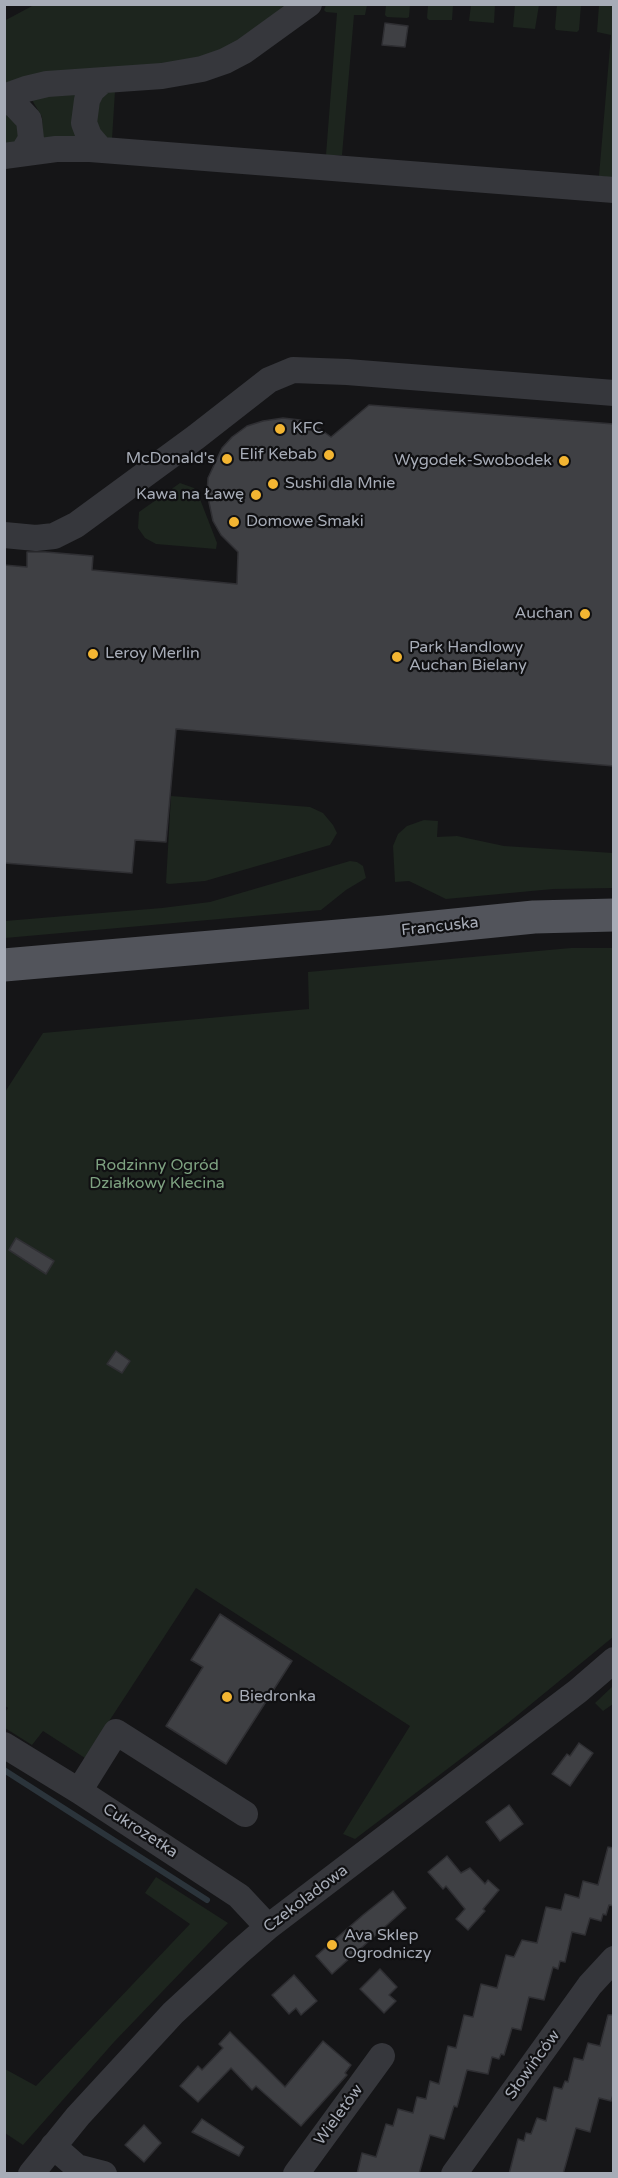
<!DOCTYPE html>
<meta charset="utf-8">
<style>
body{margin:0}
#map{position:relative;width:618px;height:2178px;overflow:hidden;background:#151517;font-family:"Varela Round",sans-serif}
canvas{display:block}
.frame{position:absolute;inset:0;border:6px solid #a7acb7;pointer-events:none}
</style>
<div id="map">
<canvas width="618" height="2178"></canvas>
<div class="frame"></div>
</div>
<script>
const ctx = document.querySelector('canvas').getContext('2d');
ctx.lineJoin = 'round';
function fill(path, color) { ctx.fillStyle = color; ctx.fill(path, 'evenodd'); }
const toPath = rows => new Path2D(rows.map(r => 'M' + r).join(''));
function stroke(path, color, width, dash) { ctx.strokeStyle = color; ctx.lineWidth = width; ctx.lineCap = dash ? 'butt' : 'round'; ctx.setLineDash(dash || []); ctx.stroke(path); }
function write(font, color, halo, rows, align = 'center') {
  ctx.font = font + ' "Varela Round",sans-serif'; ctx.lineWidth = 4.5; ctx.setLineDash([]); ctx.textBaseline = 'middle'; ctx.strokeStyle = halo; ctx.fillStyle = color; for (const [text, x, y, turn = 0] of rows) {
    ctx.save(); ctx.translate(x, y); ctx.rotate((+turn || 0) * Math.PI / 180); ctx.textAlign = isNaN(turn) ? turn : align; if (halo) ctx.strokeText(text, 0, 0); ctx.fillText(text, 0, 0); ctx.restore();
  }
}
fill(toPath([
 [557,4,581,5,579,30,577,32,556,30,555,28],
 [34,5,293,5,239,42,207,58,5,86,4,21],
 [326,5,367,5,365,15,354,15,342,155,326,155,337,13,326,12,324,10],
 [386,5,410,5,409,17,407,18,387,17,385,15],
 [428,5,453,5,452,20,429,20,427,18],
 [471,5,495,5,494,23,469,21],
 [515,5,539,5,535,29,513,27],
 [599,5,613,5,613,178,599,176,611,35,597,32],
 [108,90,115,91,112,139,104,138,97,132,94,105],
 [78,92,82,136,43,139,42,117,32,100,34,97],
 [5,111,19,120,18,141,5,147],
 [180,483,194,488,198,494,217,543,216,549,156,544,145,538,138,528,139,512],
 [171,796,310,807,323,813,333,825,337,833,330,845,205,881,169,884,166,883],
 [424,820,438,821,437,837,457,836,504,846,613,853,613,888,553,889,446,899,409,881,395,882,393,846,398,834,407,826],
 [350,861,357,862,363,866,366,878,346,890,321,910,5,938,5,921,162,908,210,902],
 [571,948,613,948,613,1637,508,1723,355,1839,343,1834,410,1726,196,1588,85,1758,43,1731,32,1745,5,1728,4,1713,8,1708,4,1705,5,1092,43,1033,309,1009,308,972],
 [613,1686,613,1704,603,1711,595,1703],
 [156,1877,228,1923,114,2042,23,2145,5,2133,5,2069,36,2086,190,1924,145,1893]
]), '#1d251e');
stroke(toPath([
 [4,1770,207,1900]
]), '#2b343b', 6);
const building = toPath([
 [385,23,408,26,405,47,382,45,385,23],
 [369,405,614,424,614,766,176,729,166,842,135,840,132,873,4,863,4,565,27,567,27,552,46,552,93,556,92,570,237,584,238,552,221,535,213,521,207,493,208,478,222,448,232,437,247,426,263,421,283,418,300,420,320,429,331,437,369,405],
 [16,1238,54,1261,46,1274,9,1250,16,1238],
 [116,1351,130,1361,122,1373,107,1364,116,1351],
 [220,1614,292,1661,226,1764,166,1726,203,1667,191,1660,220,1614],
 [579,1743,593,1753,570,1786,552,1774,567,1754,570,1756,579,1743],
 [509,1805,523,1824,500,1841,486,1822,509,1805],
 [608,1847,614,1848,614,1906,609,1905,606,1915,603,1914,601,1921,590,1918,585,1935,572,1932,565,1962,560,1961,558,1969,553,1967,544,2000,529,1997,521,2030,512,2028,504,2055,501,2054,499,2059,492,2057,488,2074,467,2070,457,2107,454,2106,444,2139,430,2135,419,2174,357,2174,362,2153,376,2157,386,2124,393,2126,398,2109,413,2113,417,2097,426,2099,430,2081,439,2084,448,2046,456,2048,464,2015,473,2017,481,1984,497,1988,506,1955,514,1957,522,1940,537,1943,546,1907,561,1910,565,1894,579,1898,583,1881,598,1885,608,1847],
 [447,1856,461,1873,470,1868,485,1884,488,1880,499,1890,483,1909,485,1911,468,1930,456,1919,465,1909,446,1886,443,1889,428,1872,447,1856],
 [393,1891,406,1908,332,1974,316,1956,363,1915,393,1891],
 [380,1969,397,1987,389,1995,396,2001,384,2013,360,1989,380,1969],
 [294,1975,317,2001,301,2015,296,2008,289,2014,272,1995,294,1975],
 [608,2015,614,2015,614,2092,611,2101,599,2098,590,2132,576,2128,563,2174,509,2174,518,2139,524,2141,526,2133,531,2134,537,2118,546,2121,554,2087,562,2089,565,2081,568,2082,574,2058,583,2060,588,2043,600,2046,608,2015],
 [230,2032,285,2087,323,2041,351,2065,345,2073,347,2075,301,2126,256,2086,252,2090,231,2068,198,2102,180,2086,198,2066,202,2070,223,2048,219,2044,230,2032],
 [202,2119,244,2147,239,2156,192,2132,202,2119],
 [144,2125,161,2143,144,2162,125,2145,144,2125]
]);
fill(building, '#3f4044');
stroke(building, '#2f2f33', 1.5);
stroke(toPath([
 [4,97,26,89,47,84,162,76,202,69,225,61,244,51,309,4],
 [4,101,14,104,29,120,31,139,23,152],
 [101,150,89,136,84,123,87,100,92,90,102,81],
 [4,156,56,149,90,149,614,190],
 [4,535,36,538,54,536,76,525,196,437,269,380,293,370,347,372,614,393],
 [4,1745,79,1791,239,1896,268,1927],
 [79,1791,116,1732,245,1814],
 [53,2146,77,2167,104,2174],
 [31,2174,78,2116,173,2013,238,1953,268,1927,578,1691,614,1660],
 [296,2174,382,2056],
 [454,2174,590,1985,614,1959]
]), '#36373c', 26);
stroke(toPath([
 [4,965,385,932,534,917,614,915]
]), '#52545b', 33);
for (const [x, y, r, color] of [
 [280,429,6,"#f3b532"],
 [329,455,6,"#f3b532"],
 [227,459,6,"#f3b532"],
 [564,461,6,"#f3b532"],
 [273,484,6,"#f3b532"],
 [256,495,6,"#f3b532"],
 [234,522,6,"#f3b532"],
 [585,614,6,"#f3b532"],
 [93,654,6,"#f3b532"],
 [397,657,6,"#f3b532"],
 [227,1697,6,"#f3b532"],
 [332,1945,6,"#f3b532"]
]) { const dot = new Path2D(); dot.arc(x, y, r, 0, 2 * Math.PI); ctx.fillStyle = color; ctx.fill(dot); stroke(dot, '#101012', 2); }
write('16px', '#a7acb7', '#101012', [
 ["KFC",292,429],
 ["Elif Kebab",317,455,"right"],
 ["McDonald's",215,459,"right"],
 ["Wygodek-Swobodek",552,461,"right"],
 ["Sushi dla Mnie",285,484],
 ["Kawa na Ławę",244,495,"right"],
 ["Domowe Smaki",246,522],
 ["Auchan",573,614,"right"],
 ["Park Handlowy",409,648],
 ["Auchan Bielany",409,666],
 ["Leroy Merlin",105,654],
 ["Biedronka",239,1697],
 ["Ava Sklep",344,1936],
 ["Ogrodniczy",344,1954]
], 'left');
write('16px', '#a7acb7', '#101012', [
 ["Francuska",440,927,-6],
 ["Cukrozetka",140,1831,33],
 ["Czekoladowa",306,1899,-37],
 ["Słowińców",533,2065,-54],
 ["Wieletów",339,2115,-54]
]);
write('16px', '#7ea281', '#101012', [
 ["Rodzinny Ogród",157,1166],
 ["Działkowy Klecina",157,1184]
]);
</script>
